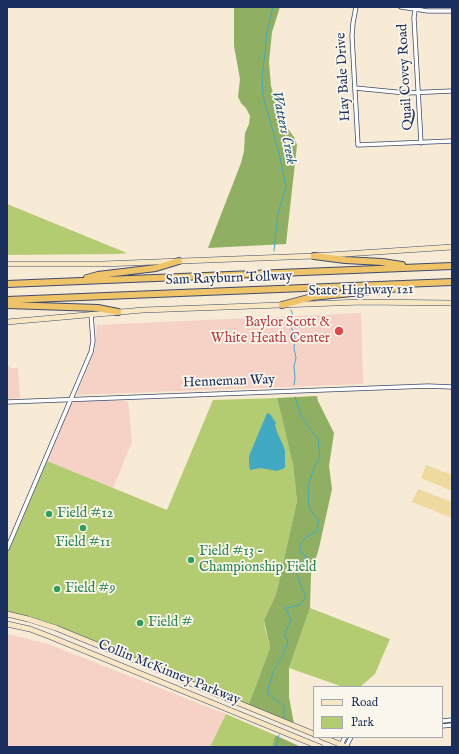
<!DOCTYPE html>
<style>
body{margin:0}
#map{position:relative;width:459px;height:754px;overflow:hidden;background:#f7ebd6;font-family:"IM FELL English",serif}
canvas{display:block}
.frame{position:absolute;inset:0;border:8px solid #1b2f5e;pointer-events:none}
.legend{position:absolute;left:313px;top:686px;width:130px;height:52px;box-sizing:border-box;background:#fbf7ec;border:1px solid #a1a7b3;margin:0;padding:5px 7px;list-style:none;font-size:12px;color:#1b2f5e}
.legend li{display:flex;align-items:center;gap:8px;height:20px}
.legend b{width:20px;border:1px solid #a1a7b3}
</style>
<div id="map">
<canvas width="459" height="754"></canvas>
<div class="frame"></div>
<ul class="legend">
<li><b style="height:5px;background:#f9e7c3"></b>Road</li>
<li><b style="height:11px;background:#b4cc71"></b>Park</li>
</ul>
</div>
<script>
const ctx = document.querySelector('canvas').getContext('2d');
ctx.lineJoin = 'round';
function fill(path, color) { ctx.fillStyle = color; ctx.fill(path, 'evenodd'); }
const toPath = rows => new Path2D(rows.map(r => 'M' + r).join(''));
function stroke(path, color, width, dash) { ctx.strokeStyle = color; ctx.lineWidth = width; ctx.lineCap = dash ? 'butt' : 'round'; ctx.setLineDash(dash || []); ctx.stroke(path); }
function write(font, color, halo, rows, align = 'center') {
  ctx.font = font + ' "IM FELL English",serif'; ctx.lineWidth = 3.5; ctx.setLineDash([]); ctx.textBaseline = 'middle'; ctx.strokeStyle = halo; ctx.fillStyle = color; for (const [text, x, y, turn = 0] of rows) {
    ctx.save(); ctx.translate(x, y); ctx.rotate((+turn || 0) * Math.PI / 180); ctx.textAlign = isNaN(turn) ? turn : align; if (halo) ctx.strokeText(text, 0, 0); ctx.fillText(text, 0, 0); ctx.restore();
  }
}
fill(toPath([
 [361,313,363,384,76,395,95,350,97,325],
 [7,339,8,365,11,368,18,368,20,398,7,399],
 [71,399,128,401,132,442,113,488,47,461,49,448],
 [7,634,48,644,226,714,210,747,7,747]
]), '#f6d1c5');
fill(toPath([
 [7,204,127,253,119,254,7,255],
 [277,398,293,465,297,501,276,594,264,620,265,628,270,648,248,706,58,627,7,612,7,555,47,461,167,510,213,400],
 [310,608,390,639,375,674,360,687,343,687,289,668],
 [226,714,275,735,272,747,210,747]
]), '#b4cc71');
fill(toPath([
 [234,7,280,7,272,32,269,62,271,86,277,107,286,126,294,137,297,145,286,244,208,248,241,163,244,151,245,133,249,124,250,116,246,108,241,103,238,97,240,79,234,46],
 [317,396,318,401,334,433,329,466,332,489,319,548,311,574,310,608,289,668,289,697,294,724,248,706,270,648,264,620,276,594,297,501,293,465,277,398],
 [275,735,301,747,272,747]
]), '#8fb063');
fill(toPath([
 [426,465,452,475,452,491,421,478],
 [418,489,452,502,452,518,412,502]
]), '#eeda9e');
fill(toPath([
 [267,413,270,414,276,423,275,425,277,432,283,445,285,451,285,468,277,471,261,468,250,470,249,464,249,456]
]), '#42a9c2');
stroke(toPath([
 [273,7,267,32,265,53,262,76,263,96,280,157,286,187,278,213,274,251],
 [291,310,293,315,290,324,295,337,294,348,296,358,294,366,295,378,294,385],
 [284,718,284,706,268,694,268,688,274,670,283,655,287,645,288,641,284,635,291,621,286,608,300,605,306,597,299,581,296,570,307,557,300,552,300,545,306,537,316,532,319,521,313,514,309,506,308,486,314,468,320,457,318,439,307,425,301,415,295,397],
 [276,747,279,735]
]), '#42a9c2', 1);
const street = toPath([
 [356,7,353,23,352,36,358,145,452,141],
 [401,7,428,11,452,11],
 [415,9,414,18,421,143],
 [355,88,406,93,452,91],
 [7,402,428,386,452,387],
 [7,549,91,352,93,341,91,314],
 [442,721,452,720],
 [442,726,452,725],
 [341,745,345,737],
 [346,747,351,737]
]);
const secondary = toPath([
 [7,264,102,264,314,256,452,247],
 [7,322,143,310,362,302,452,303],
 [7,614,28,619,56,628,314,734],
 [7,624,30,629,51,637,320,747],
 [322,737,347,747]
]);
const highway = toPath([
 [314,256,345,260,382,262,402,265],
 [87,278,98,275,156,268,179,261],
 [7,284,452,266],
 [7,300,452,282],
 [7,305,98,308,118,312],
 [282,305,312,297,401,288]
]);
stroke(street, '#3c4b70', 5);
stroke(secondary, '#3c4b70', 6);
stroke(highway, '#3c4b70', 8);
stroke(street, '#fff', 3.5);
stroke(secondary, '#f9e7c3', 5);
stroke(highway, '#efc469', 6);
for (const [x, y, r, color] of [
 [339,331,5,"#e0444e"],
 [49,514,4,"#2e9e5b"],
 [83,528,4,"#2e9e5b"],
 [191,560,4,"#2e9e5b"],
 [57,589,4,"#2e9e5b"],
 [140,623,4,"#2e9e5b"]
]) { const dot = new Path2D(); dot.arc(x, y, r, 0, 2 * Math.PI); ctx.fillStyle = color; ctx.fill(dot); stroke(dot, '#fbf7ec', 1.5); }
write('14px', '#1b2f5e', '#fbf7ec', [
 ["Hay Bale Drive",344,77,-93],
 ["Quail Covey Road",406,77,-93],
 ["Sam Rayburn Tollway",229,279,-2],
 ["State Highway 121",361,291,-1],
 ["Henneman Way",229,382,-2],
 ["Collin McKinney Parkway",169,673,22]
]);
write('14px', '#be3a42', '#fbf7ec', [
 ["Baylor Scott &",330,323],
 ["White Heath Center",330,339]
], 'right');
write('14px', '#27864d', '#fbf7ec', [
 ["Field #12",57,514],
 ["Field #11",83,543,"center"],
 ["Field #13 -",199,552],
 ["Championship Field",199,568],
 ["Field #9",65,589],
 ["Field #",148,623]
], 'left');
write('italic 15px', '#295a81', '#fbf7ec', [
 ["Watters Creek",283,128,78]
]);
</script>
